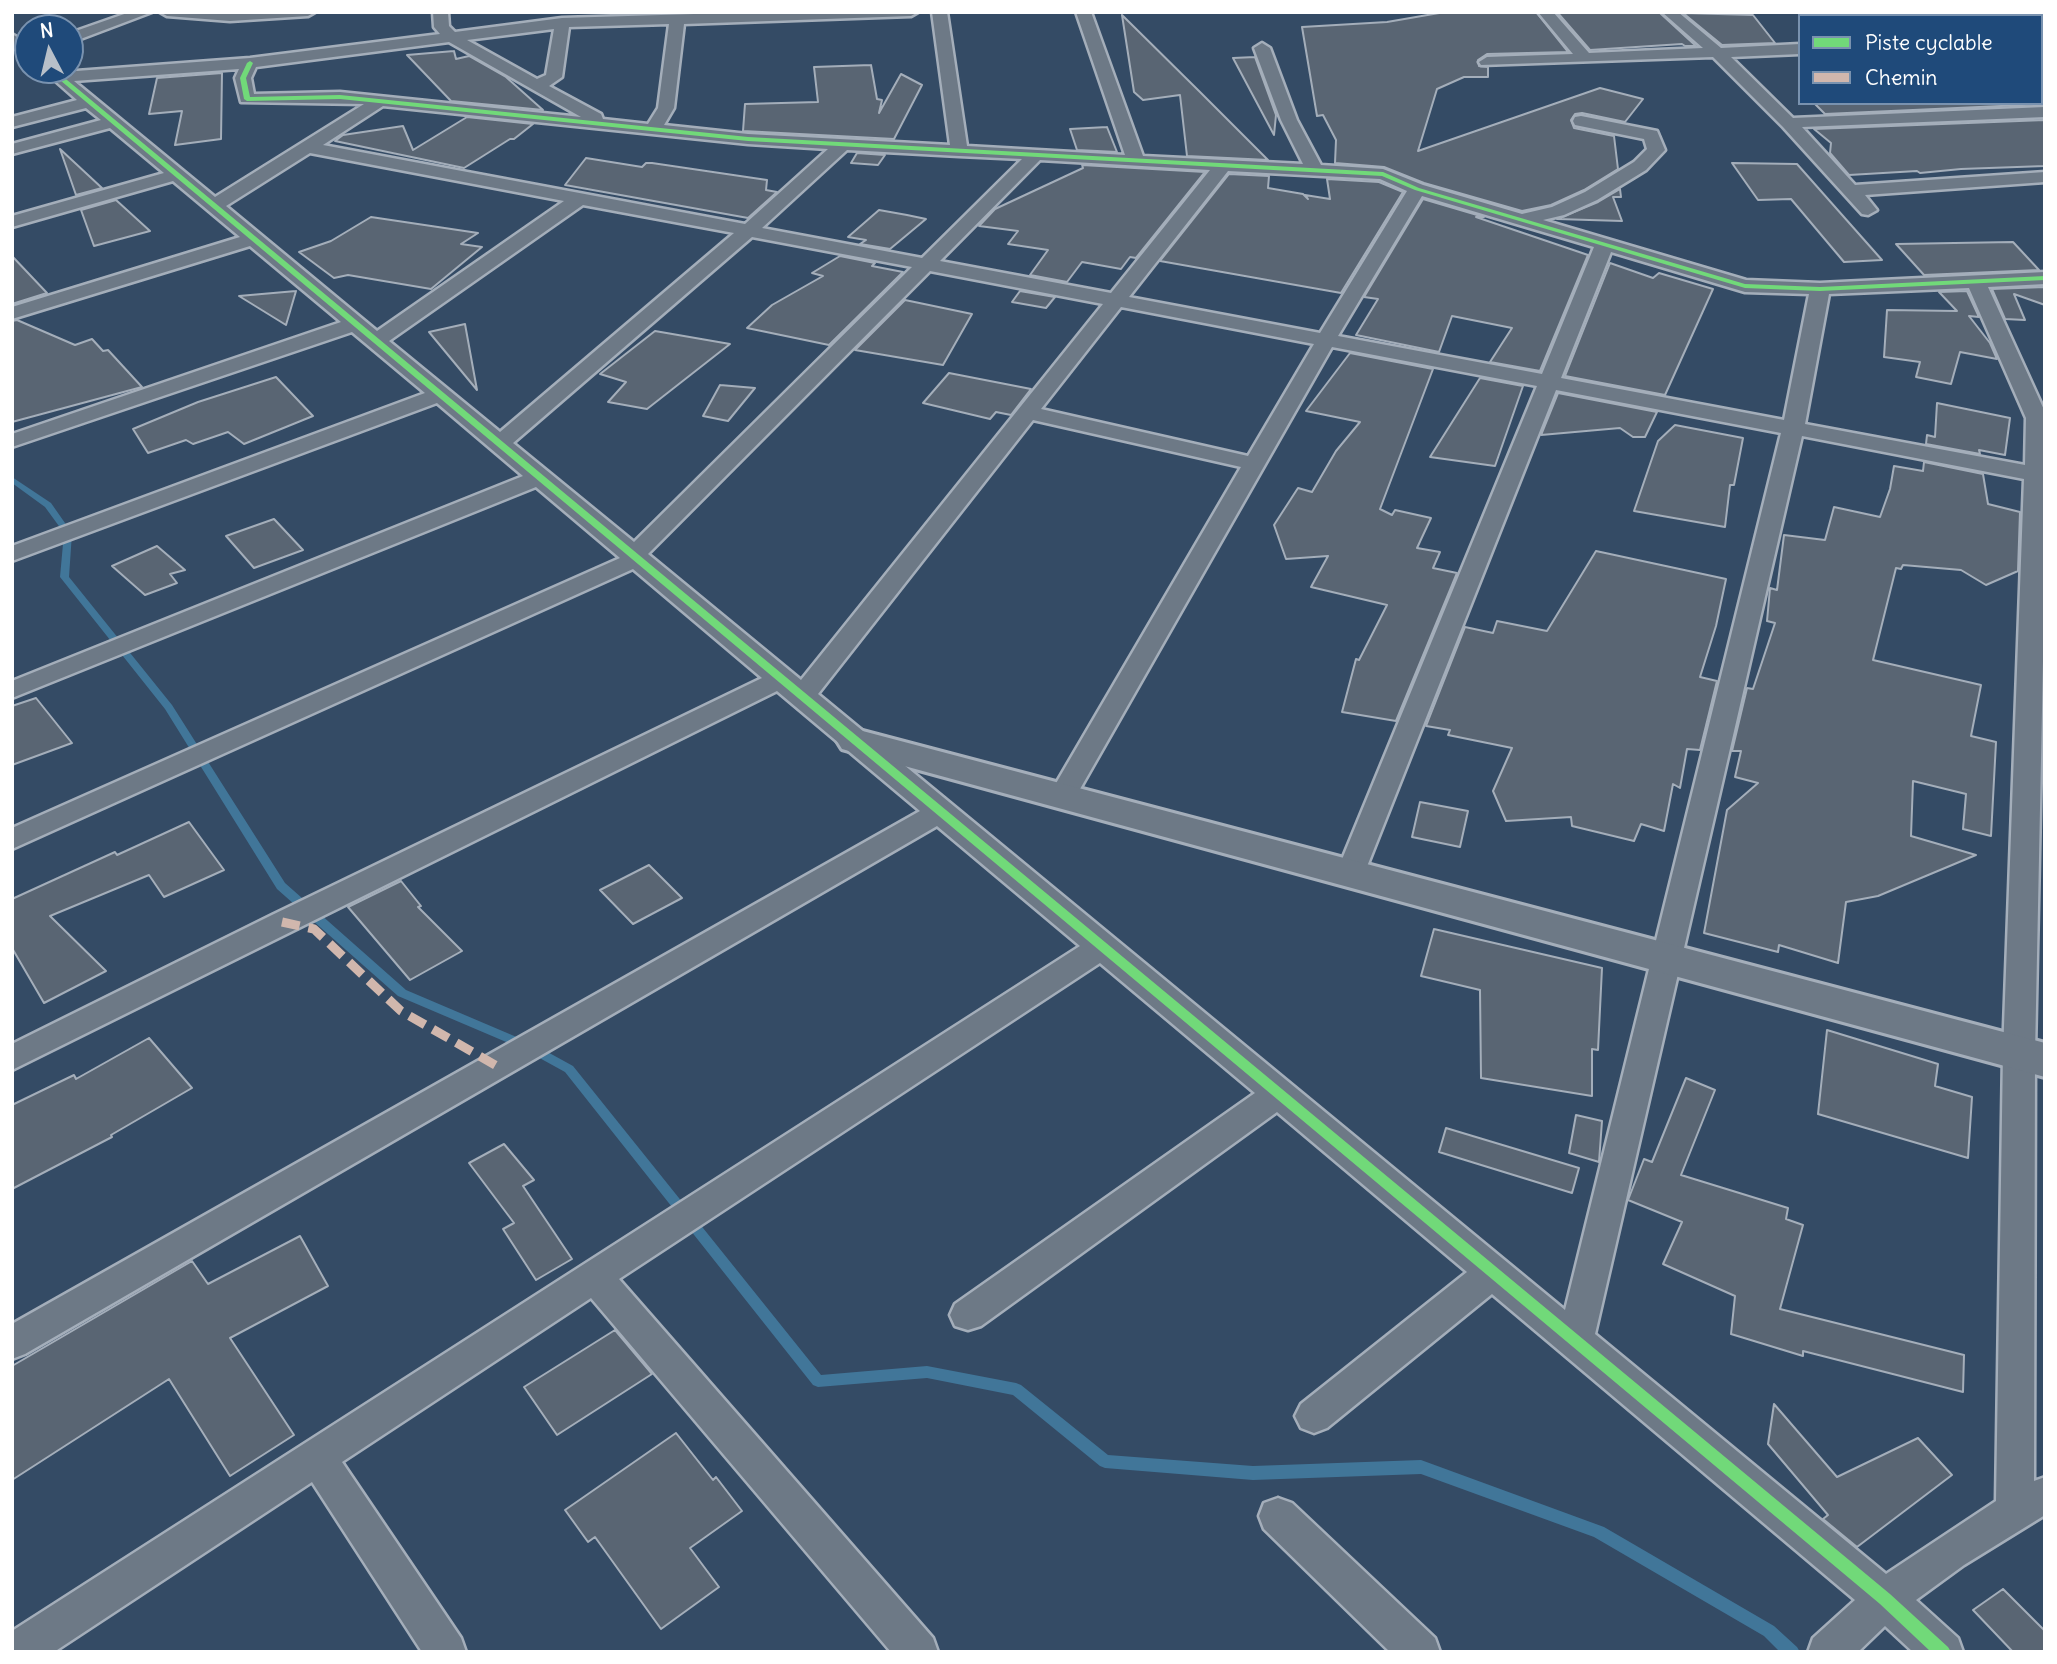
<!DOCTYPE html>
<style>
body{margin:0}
#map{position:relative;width:2057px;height:1664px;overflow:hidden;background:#344b65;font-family:Delius,sans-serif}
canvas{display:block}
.frame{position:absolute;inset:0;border:14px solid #fff;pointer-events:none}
.legend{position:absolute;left:1798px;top:14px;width:245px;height:91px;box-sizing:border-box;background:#1f4a7a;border:2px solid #7992af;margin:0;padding:9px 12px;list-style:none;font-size:21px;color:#fff}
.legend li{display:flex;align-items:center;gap:14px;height:35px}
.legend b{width:35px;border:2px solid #7992af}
.north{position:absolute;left:14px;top:14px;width:70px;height:70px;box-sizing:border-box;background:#1f4a7a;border:2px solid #7992af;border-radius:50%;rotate:353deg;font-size:19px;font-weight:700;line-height:28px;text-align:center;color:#fff}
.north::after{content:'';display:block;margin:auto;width:24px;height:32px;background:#b8c0c9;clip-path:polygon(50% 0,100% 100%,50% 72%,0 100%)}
</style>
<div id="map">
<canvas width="2057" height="1664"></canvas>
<div class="frame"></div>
<ul class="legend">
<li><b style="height:9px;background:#71d979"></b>Piste cyclable</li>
<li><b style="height:9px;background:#d1b7ad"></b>Chemin</li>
</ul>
<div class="north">N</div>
</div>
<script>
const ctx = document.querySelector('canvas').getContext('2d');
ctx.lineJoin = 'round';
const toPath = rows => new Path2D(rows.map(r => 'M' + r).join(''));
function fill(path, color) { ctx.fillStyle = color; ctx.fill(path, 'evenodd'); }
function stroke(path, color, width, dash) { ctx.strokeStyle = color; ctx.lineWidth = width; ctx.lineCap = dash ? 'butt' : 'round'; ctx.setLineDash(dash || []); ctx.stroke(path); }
fill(toPath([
 [12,477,51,503,72,533,69,577,172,705,285,883,406,990,533,1044,573,1066,821,1375,927,1366,1016,1383,1021,1385,1108,1455,1253,1466,1421,1460,1604,1527,1774,1626,1797,1647,1800,1652,1780,1652,1764,1636,1594,1537,1421,1474,1253,1480,1105,1468,1100,1466,1013,1395,927,1378,818,1387,813,1385,565,1072,525,1050,398,996,277,889,165,709,60,577,64,533,45,507,12,483,12,477]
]), '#417699');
const building = toPath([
 [1445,12,1536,12,1568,52,1487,54,1478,60,1479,66,1488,67,1488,77,1464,77,1437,89,1418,151,1600,88,1643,99,1625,122,1582,113,1575,114,1571,120,1574,128,1614,136,1618,169,1584,190,1551,205,1522,211,1424,183,1384,167,1335,163,1336,140,1323,115,1317,116,1302,27,1387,22,1445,12],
 [1557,12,1660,13,1696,46,1685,46,1682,44,1590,50,1557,12],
 [1683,13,1753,15,1775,43,1722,45,1683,13],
 [1122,15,1200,92,1268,160,1187,156,1180,95,1143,100,1134,92,1122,15],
 [454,51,456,59,469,56,506,77,543,110,451,101,407,55,454,51],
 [1255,57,1276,115,1274,135,1233,58,1255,57],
 [871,65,877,99,882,100,879,113,901,74,922,85,894,139,743,131,745,104,818,102,814,67,871,65],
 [222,73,221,139,175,145,182,111,149,114,157,78,222,73],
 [1814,103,2045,103,2045,104,1825,114,1814,103],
 [467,117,533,124,514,139,510,139,464,168,335,141,343,135,403,126,413,150,467,117],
 [2045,120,2045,166,1961,169,1920,173,1917,171,1849,175,1830,153,1831,143,1814,129,2045,120],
 [1107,127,1117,152,1077,150,1070,129,1107,127],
 [60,149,102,188,76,195,60,149],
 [857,153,885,155,878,165,851,163,857,153],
 [586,158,642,167,646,163,652,163,767,180,766,190,777,192,748,218,565,185,586,158],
 [1732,163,1797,164,1882,260,1844,262,1791,199,1758,200,1732,163],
 [1082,165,1205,172,1136,258,1130,257,1121,269,1082,262,1067,282,1030,275,1048,250,1008,244,1018,231,979,226,995,209,1083,168,1082,165],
 [1229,174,1269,176,1268,188,1303,194,1308,199,1305,195,1330,199,1327,179,1379,182,1403,192,1341,293,1160,261,1229,174],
 [1620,189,1621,197,1613,197,1622,221,1557,219,1598,202,1620,189],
 [1423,199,1484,217,1476,217,1588,255,1540,371,1490,362,1512,328,1452,316,1439,352,1356,335,1378,299,1364,297,1423,199],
 [116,200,150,231,94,246,81,210,116,200],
 [879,210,907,215,926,219,890,249,860,244,866,240,848,237,879,210],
 [371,217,478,233,461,244,482,247,431,289,348,275,334,278,299,252,331,241,371,217],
 [2013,242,2039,270,1924,275,1896,244,2013,242],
 [12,256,47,293,12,304,12,256],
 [840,256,875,263,872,266,903,272,829,345,747,328,772,305,823,276,812,273,840,256],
 [1610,263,1653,278,1659,273,1713,289,1665,395,1565,376,1610,263],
 [2045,287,2045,305,2014,294,2025,320,2005,319,1992,289,2045,287],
 [296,291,286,325,239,296,296,291],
 [1020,291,1055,297,1046,308,1012,302,1020,291],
 [1967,291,1979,317,1969,316,1990,343,1997,359,1960,352,1951,384,1916,377,1920,362,1884,357,1887,310,1957,311,1939,292,1967,291],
 [905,300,972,314,943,365,855,350,905,300],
 [17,320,75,345,92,339,103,351,108,350,142,387,12,422,12,321,17,320],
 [465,324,477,390,429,332,465,324],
 [655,331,730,344,647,409,608,402,626,382,600,374,655,331],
 [1350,353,1433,369,1380,509,1392,515,1395,510,1431,518,1417,548,1440,552,1433,568,1457,573,1396,721,1342,712,1356,659,1359,660,1387,605,1311,587,1328,556,1286,559,1274,525,1298,488,1312,492,1336,451,1360,422,1306,411,1350,353],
 [949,373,1031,389,1011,415,996,412,990,419,923,403,949,373],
 [276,377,313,416,244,444,228,432,193,444,186,440,148,453,133,429,198,402,276,377],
 [1480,378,1523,386,1495,466,1430,457,1480,378],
 [720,385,755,388,728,421,703,416,720,385],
 [1558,393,1657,412,1645,437,1633,437,1620,428,1541,435,1558,393],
 [1937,403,2010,418,2005,455,1979,450,1980,454,1926,444,1927,435,1935,437,1937,403],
 [1675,425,1743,438,1734,485,1730,485,1725,527,1634,511,1658,441,1675,425],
 [1924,462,1983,474,1988,504,2020,512,2018,571,1986,585,1961,570,1903,565,1901,569,1896,568,1873,660,1981,685,1971,736,1996,742,1991,836,1963,829,1966,794,1913,781,1911,836,1976,855,1878,896,1846,902,1838,963,1779,945,1778,952,1704,933,1727,810,1758,783,1735,777,1741,751,1732,751,1747,688,1753,689,1775,623,1767,621,1770,588,1777,590,1784,535,1825,540,1834,507,1880,517,1890,489,1894,466,1923,471,1924,462],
 [274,519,303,550,254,568,226,536,274,519],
 [157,546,185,570,170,574,177,583,145,595,112,566,157,546],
 [1596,551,1726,579,1716,626,1700,677,1717,681,1700,750,1687,749,1680,788,1673,784,1664,831,1641,824,1634,841,1572,826,1571,817,1506,821,1493,791,1512,748,1448,735,1450,730,1426,726,1465,627,1493,633,1497,621,1547,631,1596,551],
 [36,698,72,743,12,765,12,706,36,698],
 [1420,802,1468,811,1460,847,1412,837,1420,802],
 [189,822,224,870,164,897,149,875,50,916,106,971,44,1003,12,948,12,899,115,852,117,855,189,822],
 [649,865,682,898,633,924,600,890,649,865],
 [401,881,421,906,418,907,462,951,410,980,348,907,401,881],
 [1434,929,1602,968,1598,1050,1592,1049,1592,1096,1481,1078,1480,990,1421,976,1434,929],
 [1827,1030,1938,1064,1935,1086,1972,1097,1968,1158,1818,1114,1827,1030],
 [149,1038,192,1088,111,1135,112,1137,12,1189,12,1105,74,1075,76,1079,149,1038],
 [1686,1078,1715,1090,1681,1175,1788,1208,1786,1219,1803,1225,1780,1309,1964,1355,1963,1392,1803,1351,1803,1356,1731,1334,1735,1296,1663,1264,1682,1222,1628,1200,1644,1159,1652,1162,1686,1078],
 [1576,1115,1602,1121,1599,1162,1569,1153,1576,1115],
 [1446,1128,1579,1168,1572,1193,1439,1152,1446,1128],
 [504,1144,534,1180,523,1186,572,1259,536,1280,503,1229,514,1223,469,1163,504,1144],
 [300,1236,328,1286,230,1338,294,1435,230,1476,169,1379,12,1480,12,1366,192,1261,208,1284,300,1236],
 [615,1330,652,1374,557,1435,524,1387,615,1330],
 [1774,1404,1837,1477,1918,1438,1952,1475,1857,1547,1823,1519,1828,1515,1768,1444,1774,1404],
 [676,1433,713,1480,716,1477,742,1511,690,1548,719,1587,661,1629,595,1537,588,1542,565,1510,676,1433],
 [2003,1589,2045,1631,2045,1652,2013,1652,1973,1610,2003,1589]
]);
fill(building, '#596573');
stroke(building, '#a4aeba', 2);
const street = toPath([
 [130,12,152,12,70,43,70,33,130,12],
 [160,12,315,12,308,16,230,21,167,16,160,12],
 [433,12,448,12,449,26,455,32,562,18,760,12,918,12,911,16,684,24,674,108,664,125,748,134,950,145,932,12,947,12,967,146,1125,155,1076,12,1091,12,1143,156,1303,164,1281,120,1254,48,1262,43,1270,48,1297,120,1321,165,1383,169,1423,185,1522,214,1552,207,1585,192,1634,162,1647,149,1644,139,1575,125,1573,121,1575,117,1581,116,1657,131,1665,150,1646,170,1597,200,1564,215,1543,220,1746,280,1820,283,2045,272,2045,284,1988,287,2045,412,2045,563,2035,1053,2034,1481,2045,1477,2045,1515,1964,1565,1916,1600,1958,1638,1963,1652,1913,1652,1885,1626,1858,1652,1808,1652,1813,1638,1855,1600,1492,1294,1327,1428,1314,1433,1301,1428,1295,1416,1301,1404,1467,1272,1277,1112,981,1326,968,1330,955,1326,950,1315,955,1304,1255,1093,1100,963,619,1279,933,1638,938,1652,891,1652,591,1298,342,1462,461,1638,466,1652,422,1652,312,1482,54,1652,12,1652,12,1631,1080,946,937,826,25,1354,12,1359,12,1324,920,811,777,691,12,1070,12,1044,272,915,762,678,633,569,12,849,12,828,620,558,536,487,12,698,12,681,523,476,437,403,12,561,12,546,425,393,352,332,12,447,12,434,341,322,250,246,12,319,12,307,240,237,173,181,12,227,12,216,164,173,110,128,12,154,12,144,101,120,86,108,12,127,12,117,77,100,43,70,63,72,250,58,440,34,434,27,433,12],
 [669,24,658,108,648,124,603,119,601,114,549,86,562,77,569,27,669,24],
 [554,29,546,75,537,79,467,40,554,29],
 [449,42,581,117,340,92,254,94,251,78,256,67,449,42],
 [239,69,235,78,241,102,364,104,215,197,74,81,239,69],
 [383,106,748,144,828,149,745,224,323,145,383,106],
 [847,150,959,156,1022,159,922,258,762,228,847,150],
 [310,153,564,201,377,331,226,206,310,153],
 [1040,160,1210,170,1111,293,940,261,1040,160],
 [1228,171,1380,179,1407,191,1320,333,1129,297,1228,171],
 [1422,196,1594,247,1542,374,1338,336,1422,196],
 [583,205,734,233,500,432,389,341,583,205],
 [752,237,912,267,634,542,513,443,752,237],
 [1611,252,1745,292,1809,294,1784,420,1561,378,1611,252],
 [930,271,1103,304,801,680,648,554,930,271],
 [1969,288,2026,418,2025,465,1805,424,1829,294,1969,288],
 [1121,307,1314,344,1248,456,1041,409,1121,307],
 [1332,347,1537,386,1336,874,1340,881,1350,884,1360,881,1364,874,1556,390,1781,433,1565,1310,818,694,1033,420,1241,467,1048,797,1052,803,1062,806,1072,803,1332,347],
 [1802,436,2024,479,2003,1053,1996,1501,1886,1574,1595,1334,1802,436],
 [1538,12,1553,12,1589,53,1703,48,1662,12,1678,12,1721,48,1800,44,1800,54,1731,57,1793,118,2045,107,2045,117,1802,127,1855,185,2045,172,2045,182,1865,195,1877,210,1868,215,1862,214,1783,127,1713,57,1481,65,1479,62,1487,57,1573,54,1538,12],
 [12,34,28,44,28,56,12,47,12,34],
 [2041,41,2045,41,2045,51,2041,51,2041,41],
 [1278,1498,1292,1503,1435,1638,1440,1652,1390,1652,1264,1529,1259,1516,1264,1503,1278,1498]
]);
const secondary = toPath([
 [855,729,2045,1043,2045,1077,842,749,837,741,842,733,855,729]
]);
stroke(street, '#a4aeba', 5);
stroke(secondary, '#a4aeba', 6);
fill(street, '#6d7986');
fill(secondary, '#6d7986');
stroke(toPath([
 [282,922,314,929,401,1011,497,1066]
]), '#d1b7ad', 9, [18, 9]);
fill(toPath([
 [250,61,253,63,246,78,250,97,340,95,748,137,1383,172,1419,188,1745,284,1820,287,2045,276,2045,280,1820,291,1745,288,1415,190,1382,176,748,141,340,99,247,101,244,99,240,78,247,63,250,61],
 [48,70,55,70,1890,1594,1948,1647,1951,1652,1931,1652,1880,1604,48,70]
]), '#71d979');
</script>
